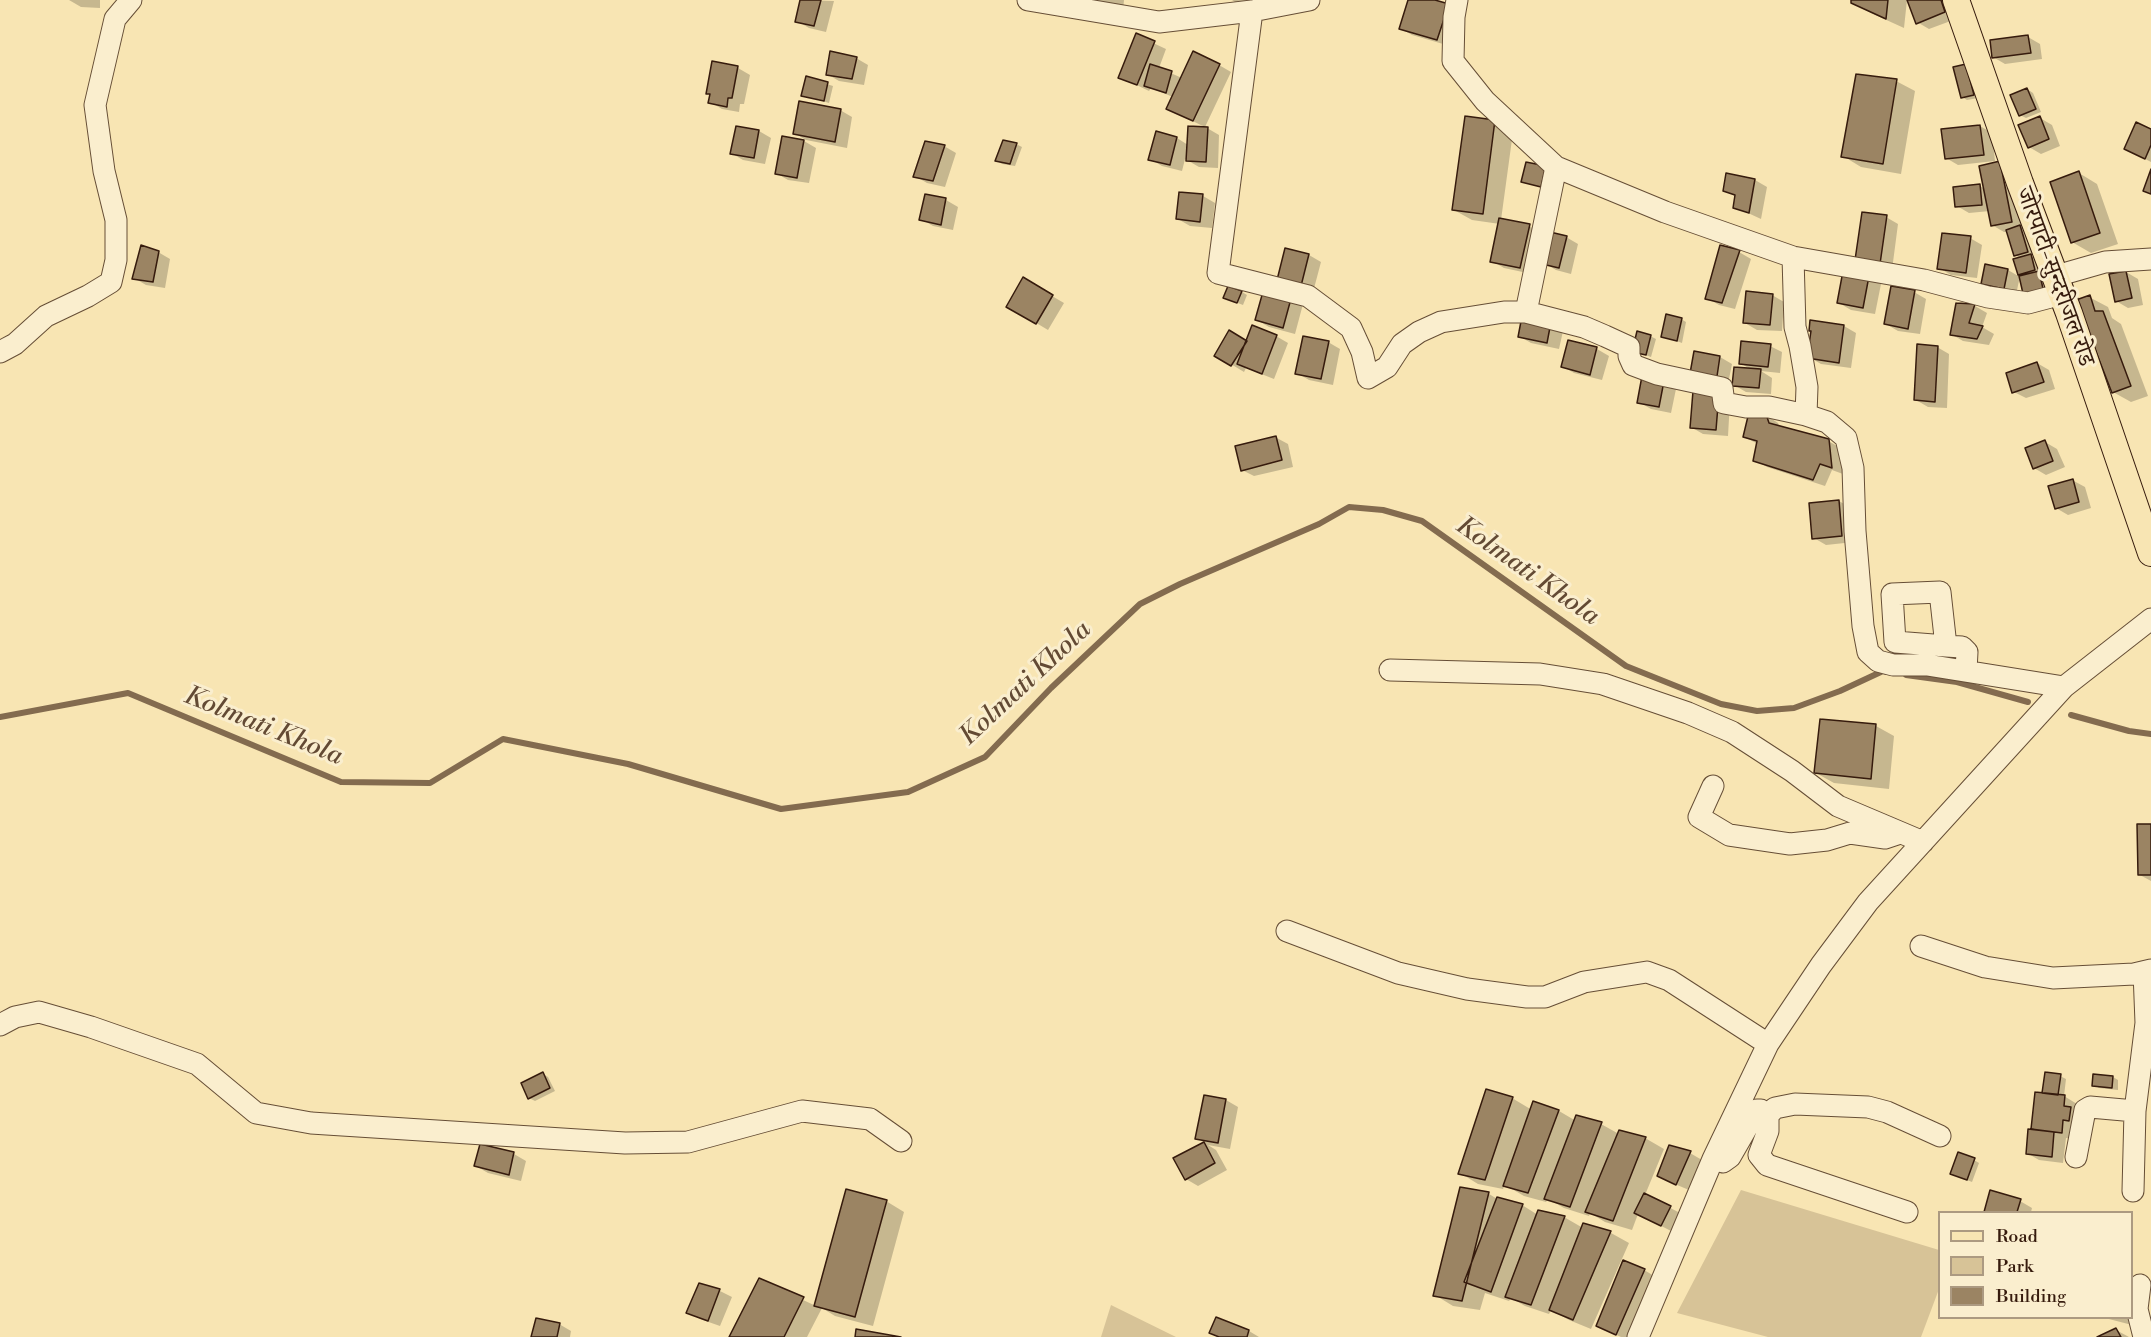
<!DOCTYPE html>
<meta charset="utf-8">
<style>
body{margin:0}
#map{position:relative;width:2151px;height:1337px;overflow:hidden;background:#f8e5b3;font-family:"Libre Bodoni",serif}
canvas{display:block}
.legend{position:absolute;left:1938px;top:1211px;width:195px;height:108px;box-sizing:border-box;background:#faeece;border:2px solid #ac9a81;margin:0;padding:8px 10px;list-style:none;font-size:18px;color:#361b0d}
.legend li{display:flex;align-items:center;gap:12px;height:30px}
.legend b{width:30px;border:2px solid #ac9a81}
</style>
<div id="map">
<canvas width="2151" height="1337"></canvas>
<ul class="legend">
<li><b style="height:8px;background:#f8e5b3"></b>Road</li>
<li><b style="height:16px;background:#d7c397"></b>Park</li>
<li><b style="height:16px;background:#9b8463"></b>Building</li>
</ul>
</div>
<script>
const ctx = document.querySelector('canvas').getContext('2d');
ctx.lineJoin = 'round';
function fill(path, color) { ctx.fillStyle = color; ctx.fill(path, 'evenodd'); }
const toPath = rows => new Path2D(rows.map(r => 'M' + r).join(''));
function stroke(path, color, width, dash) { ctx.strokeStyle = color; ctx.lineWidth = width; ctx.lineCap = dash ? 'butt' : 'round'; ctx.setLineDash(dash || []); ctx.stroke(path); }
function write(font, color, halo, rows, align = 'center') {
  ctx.font = font + ' "Libre Bodoni","Noto Serif Devanagari",serif'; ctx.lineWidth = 6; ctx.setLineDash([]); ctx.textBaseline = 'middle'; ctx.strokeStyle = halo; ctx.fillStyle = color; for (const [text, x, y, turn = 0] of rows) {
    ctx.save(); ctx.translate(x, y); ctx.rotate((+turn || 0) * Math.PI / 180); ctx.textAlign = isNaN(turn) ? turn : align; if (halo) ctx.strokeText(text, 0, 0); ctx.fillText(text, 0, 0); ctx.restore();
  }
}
fill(toPath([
 [1741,1190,1939,1250,1939,1289,1921,1337,1768,1337,1677,1313],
 [1111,1305,1176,1337,1101,1337]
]), '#d7c397');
fill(toPath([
 [69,0,100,0,100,8,81,7],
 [802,0,834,1,826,32,809,28,797,21],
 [1094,0,1124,0,1123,11,1094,2],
 [1232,0,1296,0,1244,8],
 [1409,0,1430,0,1448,5,1450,46,1412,35,1400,28],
 [1853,0,1907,0,1904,28,1871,13,1852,2],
 [1908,0,1949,0,1956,19,1929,29,1917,22],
 [1136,35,1166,49,1159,68,1182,78,1219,65,1231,72,1205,127,1180,115,1173,97,1151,88,1149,91,1120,77],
 [2028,37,2040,44,2042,59,2005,64,1993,57],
 [856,58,868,65,864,85,839,81,827,74],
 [713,63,738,68,750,75,744,104,740,104,739,112,722,109,710,102,711,95,708,93],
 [1966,65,1978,98,1967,100,1962,97],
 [807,78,833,86,829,103,803,95],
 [1896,81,1915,91,1901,174,1861,167,1843,156],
 [2027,89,2033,93,2041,112,2026,118,2020,115],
 [840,110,852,117,847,148,806,140,794,133],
 [2040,118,2052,125,2060,146,2041,154,2029,147],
 [1495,122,1513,132,1501,220,1529,226,1541,233,1532,274,1504,268,1492,261,1500,224,1472,220,1454,210],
 [1980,126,1992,133,1995,161,1958,165,1946,158],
 [1207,128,1219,135,1218,168,1199,167,1185,159,1182,171,1162,166,1150,159,1157,133,1177,138,1188,145],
 [2151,130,2151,162,2126,149],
 [759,131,771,138,765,164,743,160,731,153],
 [783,137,804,141,816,148,809,183,788,180,776,173],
 [1016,144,1022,147,1015,166,1002,164,997,161],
 [944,146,956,153,945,187,927,183,915,176],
 [2000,163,2012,170,2023,229,2025,230,2033,254,2030,255,2036,259,2040,273,2045,276,2049,296,2020,276,2016,295,1995,290,1983,284,1987,266,2008,270,2020,277,2015,260,2020,258,2015,255,2008,232,2004,232,1992,225,1990,211,1969,213,1957,206,1980,186,1985,189],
 [2079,173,2097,184,2118,244,2091,253,2072,242],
 [1727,175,1755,180,1767,187,1761,219,1735,207,1736,197,1725,190],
 [1181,193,1203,196,1215,203,1212,228,1190,226,1178,219],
 [927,195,946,200,958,207,953,230,933,226,921,219],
 [1886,217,1898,224,1892,270,1869,266],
 [1566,237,1578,244,1571,274,1556,270,1544,263],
 [1970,238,1982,245,1977,278,1951,275,1939,268],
 [1286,250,1309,255,1321,262,1312,296,1278,284],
 [158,252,170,259,165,288,146,285,134,278],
 [1739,252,1751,259,1735,309,1719,305,1707,298],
 [2126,272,2138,279,2143,305,2128,308,2116,301],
 [1869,277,1881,284,1875,314,1851,310,1839,303],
 [1023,279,1064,303,1048,330,1008,306],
 [1265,290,1303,304,1295,334,1269,327,1257,320],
 [1242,292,1247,295,1243,305,1230,300],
 [1914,292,1926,299,1920,334,1898,331,1886,324],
 [1772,295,1784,302,1782,331,1757,330,1745,323],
 [2089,297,2108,307,2112,318,2121,324,2148,396,2131,402,2113,392],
 [1957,304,1975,306,1987,313,1982,327,1994,334,1989,345,1963,341,1951,334],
 [1523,318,1563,331,1559,349,1531,343,1519,336],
 [1681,319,1686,322,1682,343,1663,336],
 [1812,322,1844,326,1856,333,1851,368,1821,364,1809,357,1813,331],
 [1276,336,1288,343,1274,379,1246,368,1244,372,1216,355,1248,342],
 [1650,336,1656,339,1651,357,1634,351],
 [1328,342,1340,349,1333,385,1309,380,1297,373],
 [1569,342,1597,349,1609,356,1602,380,1574,373,1562,366],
 [1770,346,1782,352,1780,373,1761,371,1772,378,1771,394,1746,392,1734,385,1752,370,1740,363],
 [1937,347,1949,354,1947,408,1928,407,1916,400],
 [1720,357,1732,364,1727,389,1703,385],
 [2037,363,2049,370,2055,389,2026,398,2014,392],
 [1664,382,1676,389,1671,413,1651,409,1639,402],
 [1730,401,1728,436,1703,434,1691,427],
 [1766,415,1778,423,1780,428,1828,441,1841,448,1843,474,1832,470,1825,486,1767,467,1755,460,1758,444,1744,437],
 [1275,437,1288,444,1293,467,1254,476,1242,470],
 [2045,442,2057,449,2065,467,2046,475,2034,468],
 [2072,480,2085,487,2091,508,2068,515,2056,508],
 [1839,501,1851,508,1854,542,1826,545,1814,538],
 [1876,726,1894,736,1889,789,1834,783,1816,773],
 [2151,825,2151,881,2140,875],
 [543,1074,548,1077,555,1091,535,1101,529,1098],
 [2060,1076,2066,1079,2064,1096,2077,1104,2073,1139,2066,1138,2063,1163,2039,1160,2027,1153,2036,1094,2044,1094],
 [2113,1077,2118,1080,2118,1090,2099,1088,2094,1085],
 [1512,1098,1532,1110,1534,1103,1559,1111,1576,1121,1601,1124,1619,1134,1645,1138,1664,1149,1645,1195,1682,1214,1673,1232,1638,1214,1632,1230,1605,1222,1590,1213,1589,1216,1564,1208,1548,1199,1546,1202,1524,1196,1505,1185,1503,1189,1478,1184,1460,1173],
 [1226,1100,1238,1107,1230,1149,1208,1145,1216,1150,1227,1170,1198,1186,1186,1179,1175,1159,1205,1143,1197,1138],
 [481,1146,514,1154,526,1161,521,1181,488,1173,476,1166],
 [1690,1153,1702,1160,1689,1190,1670,1182],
 [1974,1160,1979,1163,1972,1182,1957,1176],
 [1461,1189,1489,1194,1499,1200,1522,1205,1538,1215,1564,1217,1583,1228,1584,1225,1611,1233,1629,1243,1591,1329,1569,1320,1551,1310,1549,1314,1525,1306,1511,1298,1509,1301,1485,1293,1480,1310,1453,1306,1435,1295],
 [1991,1192,2020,1201,2032,1208,2031,1212,1985,1212],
 [886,1201,904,1212,873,1326,835,1316,822,1308,807,1337,731,1337,760,1280,816,1306],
 [1644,1270,1656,1277,1630,1337,1621,1337,1610,1332],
 [699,1284,720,1291,732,1297,720,1326,700,1319,688,1312],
 [1217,1318,1249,1331,1259,1337,1219,1337],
 [2105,1318,2132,1318,2132,1325],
 [559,1324,571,1331,570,1337,533,1337],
 [2116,1330,2129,1337,2100,1337]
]), '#0003');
stroke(toPath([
 [1906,675,1957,682,2028,702],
 [2071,715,2129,731,2151,734],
 [0,717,128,693,341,782,430,783,503,739,628,764,781,809,908,792,985,757,1051,688,1140,604,1180,584,1319,524,1349,507,1383,510,1422,521,1626,666,1721,704,1757,711,1794,708,1840,691,1883,671,1887,672]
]), '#836b4f', 6);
const building = toPath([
 [800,0,821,0,814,26,795,22,800,0],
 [1408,0,1435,0,1449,4,1437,40,1399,29,1408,0],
 [1851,0,1888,0,1886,19,1851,3,1851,0],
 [1907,0,1941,0,1945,12,1916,24,1907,0],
 [1136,33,1155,41,1137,85,1118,78,1136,33],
 [2028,35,2031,53,1992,58,1990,40,2028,35],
 [830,51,857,57,852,79,826,75,830,51],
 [1193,51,1220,64,1193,121,1166,109,1193,51],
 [712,61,738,66,732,98,728,98,727,107,708,103,710,94,706,94,712,61],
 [1150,64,1172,71,1166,93,1144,86,1150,64],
 [1966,64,1974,95,1961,98,1953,67,1966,64],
 [1856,74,1897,79,1883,164,1841,157,1856,74],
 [806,76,828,82,824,101,801,96,806,76],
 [2027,88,2036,109,2019,116,2010,95,2027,88],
 [799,101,841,109,835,142,793,134,799,101],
 [1465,116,1495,120,1483,214,1452,210,1465,116],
 [2040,116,2049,139,2028,148,2018,125,2040,116],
 [2136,122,2151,129,2151,145,2145,159,2124,149,2136,122],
 [1980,125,1984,155,1945,159,1941,129,1980,125],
 [736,126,759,130,754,158,730,154,736,126],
 [1188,126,1208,127,1206,162,1186,161,1188,126],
 [1156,131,1177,137,1170,165,1148,160,1156,131],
 [782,136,804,140,797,178,775,174,782,136],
 [1003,140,1017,143,1010,164,995,161,1003,140],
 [925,141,945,145,933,181,913,177,925,141],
 [2000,161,2012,222,1991,226,1979,166,2000,161],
 [1526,162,1546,166,1541,187,1521,182,1526,162],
 [2151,169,2151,194,2143,191,2151,169],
 [2079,171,2100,233,2071,243,2050,182,2079,171],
 [1726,173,1755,179,1749,213,1733,208,1735,195,1723,191,1726,173],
 [1980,184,1982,205,1955,207,1953,187,1980,184],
 [1179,192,1203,194,1200,222,1176,219,1179,192],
 [925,194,946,198,941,225,919,220,925,194],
 [1862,212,1887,215,1880,264,1855,260,1862,212],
 [1499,218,1530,224,1520,268,1490,262,1499,218],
 [2020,225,2028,252,2014,256,2006,230,2020,225],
 [1550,232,1567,236,1559,268,1542,264,1550,232],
 [1942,233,1971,236,1966,273,1937,269,1942,233],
 [141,245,159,251,153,282,132,279,141,245],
 [1720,245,1740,250,1722,303,1705,299,1720,245],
 [1285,248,1309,254,1300,290,1276,284,1285,248],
 [2031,254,2035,270,2018,275,2013,259,2031,254],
 [1985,264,2008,269,2004,289,1981,284,1985,264],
 [1843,271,1869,276,1863,308,1837,303,1843,271],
 [2039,271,2044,293,2024,298,2019,276,2039,271],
 [2126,271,2132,298,2115,302,2109,274,2126,271],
 [1023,277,1053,295,1036,324,1006,307,1023,277],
 [1228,286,1242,291,1237,303,1223,298,1228,286],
 [1891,286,1915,290,1908,329,1884,324,1891,286],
 [1264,288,1292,295,1283,328,1255,320,1264,288],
 [1746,291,1773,294,1770,325,1743,323,1746,291],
 [2090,295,2095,311,2103,311,2131,386,2112,393,2076,300,2090,295],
 [1956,303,1975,304,1969,323,1983,326,1977,339,1950,335,1956,303],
 [1666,314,1682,318,1677,341,1661,337,1666,314],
 [1522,316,1551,322,1547,343,1518,337,1522,316],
 [1810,320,1844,325,1839,363,1807,358,1811,331,1809,331,1810,320],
 [1252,325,1277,335,1262,374,1237,364,1252,325],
 [1229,330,1247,341,1231,366,1214,356,1229,330],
 [1637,331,1651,335,1646,355,1632,352,1637,331],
 [1303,336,1329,341,1321,379,1295,374,1303,336],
 [1568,340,1597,347,1590,375,1561,367,1568,340],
 [1741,341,1771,344,1768,367,1739,364,1741,341],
 [1917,344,1938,346,1935,402,1914,400,1917,344],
 [1694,351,1720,356,1716,383,1689,379,1694,351],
 [2037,362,2044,382,2012,393,2006,373,2037,362],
 [1734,367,1761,369,1759,388,1732,386,1734,367],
 [1642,376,1664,381,1659,407,1637,403,1642,376],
 [1693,391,1719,393,1716,430,1690,428,1693,391],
 [1749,412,1766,414,1769,423,1829,439,1832,468,1820,464,1813,480,1753,461,1757,441,1743,437,1749,412],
 [1276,436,1282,460,1241,471,1235,446,1276,436],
 [2045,440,2053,461,2033,469,2025,448,2045,440],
 [2073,479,2079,502,2055,509,2048,486,2073,479],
 [1839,500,1842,536,1812,539,1809,503,1839,500],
 [1820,719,1876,724,1871,779,1814,773,1820,719],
 [2137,824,2151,824,2151,875,2138,875,2137,824],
 [543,1072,550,1088,528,1099,521,1083,543,1072],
 [2045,1072,2061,1074,2058,1095,2042,1093,2045,1072],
 [2093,1074,2113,1076,2112,1088,2092,1086,2093,1074],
 [1486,1089,1513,1097,1485,1180,1458,1174,1486,1089],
 [2035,1092,2065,1095,2064,1106,2071,1107,2069,1121,2063,1120,2062,1133,2031,1129,2035,1092],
 [1204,1095,1226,1099,1218,1143,1195,1139,1204,1095],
 [1533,1101,1559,1110,1528,1193,1503,1186,1533,1101],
 [1576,1115,1602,1122,1570,1207,1544,1199,1576,1115],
 [2028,1129,2054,1132,2052,1157,2026,1154,2028,1129],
 [1619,1130,1646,1137,1613,1221,1585,1212,1619,1130],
 [1204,1142,1215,1163,1185,1180,1173,1158,1204,1142],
 [480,1144,514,1152,509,1175,474,1166,480,1144],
 [1669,1145,1691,1151,1676,1185,1657,1176,1669,1145],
 [1958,1152,1975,1158,1967,1180,1950,1174,1958,1152],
 [1460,1187,1489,1192,1462,1301,1433,1296,1460,1187],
 [846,1189,887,1200,855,1317,814,1306,846,1189],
 [1990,1190,2021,1199,2017,1212,1984,1212,1990,1190],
 [1644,1193,1671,1206,1661,1226,1634,1213,1644,1193],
 [1497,1197,1523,1204,1491,1292,1464,1282,1497,1197],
 [1538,1210,1565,1216,1531,1305,1505,1297,1538,1210],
 [1583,1223,1611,1231,1573,1320,1549,1310,1583,1223],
 [1623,1260,1645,1269,1616,1335,1596,1326,1623,1260],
 [759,1278,804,1297,784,1337,729,1337,759,1278],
 [699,1283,720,1289,708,1321,686,1313,699,1283],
 [1216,1317,1249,1330,1247,1337,1219,1337,1209,1333,1216,1317],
 [536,1318,560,1323,557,1337,531,1337,536,1318],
 [2116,1328,2121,1337,2097,1337,2116,1328],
 [856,1329,901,1337,855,1337,856,1329]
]);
fill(building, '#9b8463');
stroke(building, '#361b0d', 1.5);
const minor = toPath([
 [1028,0,1159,22,1252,11,1309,0],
 [1457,0,1454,17,1453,61,1485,101,1556,167,1665,212,1793,257,1924,280,1988,297,2028,303,2062,294],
 [1252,11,1218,273,1308,296,1351,328,1362,352,1368,378,1387,367,1402,344,1419,332,1441,322,1504,312,1526,312],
 [1556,167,1526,312,1584,327,1605,336,1629,347,1629,356,1633,365,1657,374,1722,388,1724,403,1746,407,1769,407,1806,415],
 [1793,257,1795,327,1800,346,1807,387,1806,415,1827,422,1846,438,1853,468,1855,531,1863,626,1868,652,1878,661,1893,665,1927,665,2064,687],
 [2056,276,2105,262,2151,259],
 [0,352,15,344,46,316,88,296,111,282,116,260,116,220,104,171,95,105,115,19,131,0],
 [1946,646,1940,592,1892,594,1895,642,1946,646,1962,647,1967,652,1966,671],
 [1390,670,1540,674,1603,684,1688,713,1732,732,1792,771,1838,806,1923,842],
 [1713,786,1699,817,1729,835,1790,844,1827,840,1850,833,1885,838,1897,834],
 [1287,931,1398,973,1467,989,1527,997,1545,997,1584,982,1647,972,1669,980,1768,1044],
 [1921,946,1985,967,2053,978,2134,974,2151,970],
 [0,1025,15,1017,39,1012,91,1027,197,1064,256,1113,311,1123,625,1143,688,1142,802,1111,870,1119,901,1141],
 [1768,1115,1775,1108,1795,1104,1868,1107,1887,1112,1940,1136],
 [2076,1157,2085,1110,2090,1107,2135,1111],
 [1713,1159,1723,1162,1730,1157,1757,1110,1761,1110,1768,1115,1768,1131,1759,1155,1767,1165,1907,1212],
 [2133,1191,2135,1111,2146,1023,2144,972],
 [2140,1285,2137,1309,2144,1337],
 [1638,1337,1713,1159,1768,1044,1821,965,1868,902,2064,687,2151,619]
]);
const major = toPath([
 [1956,0,2020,183,2069,313,2151,553]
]);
stroke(minor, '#664e36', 23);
stroke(major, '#361b0d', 28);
stroke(minor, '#faeece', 21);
stroke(major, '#f8e5b3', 26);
write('24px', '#361b0d', '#faeece', [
 ["जोरपाटी-सुन्दरीजल रोड",2054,277,70]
]);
write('italic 26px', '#634a34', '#faeece', [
 ["Kolmati Khola",1527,572,35],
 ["Kolmati Khola",1026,684,-43],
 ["Kolmati Khola",263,727,22]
]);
</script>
